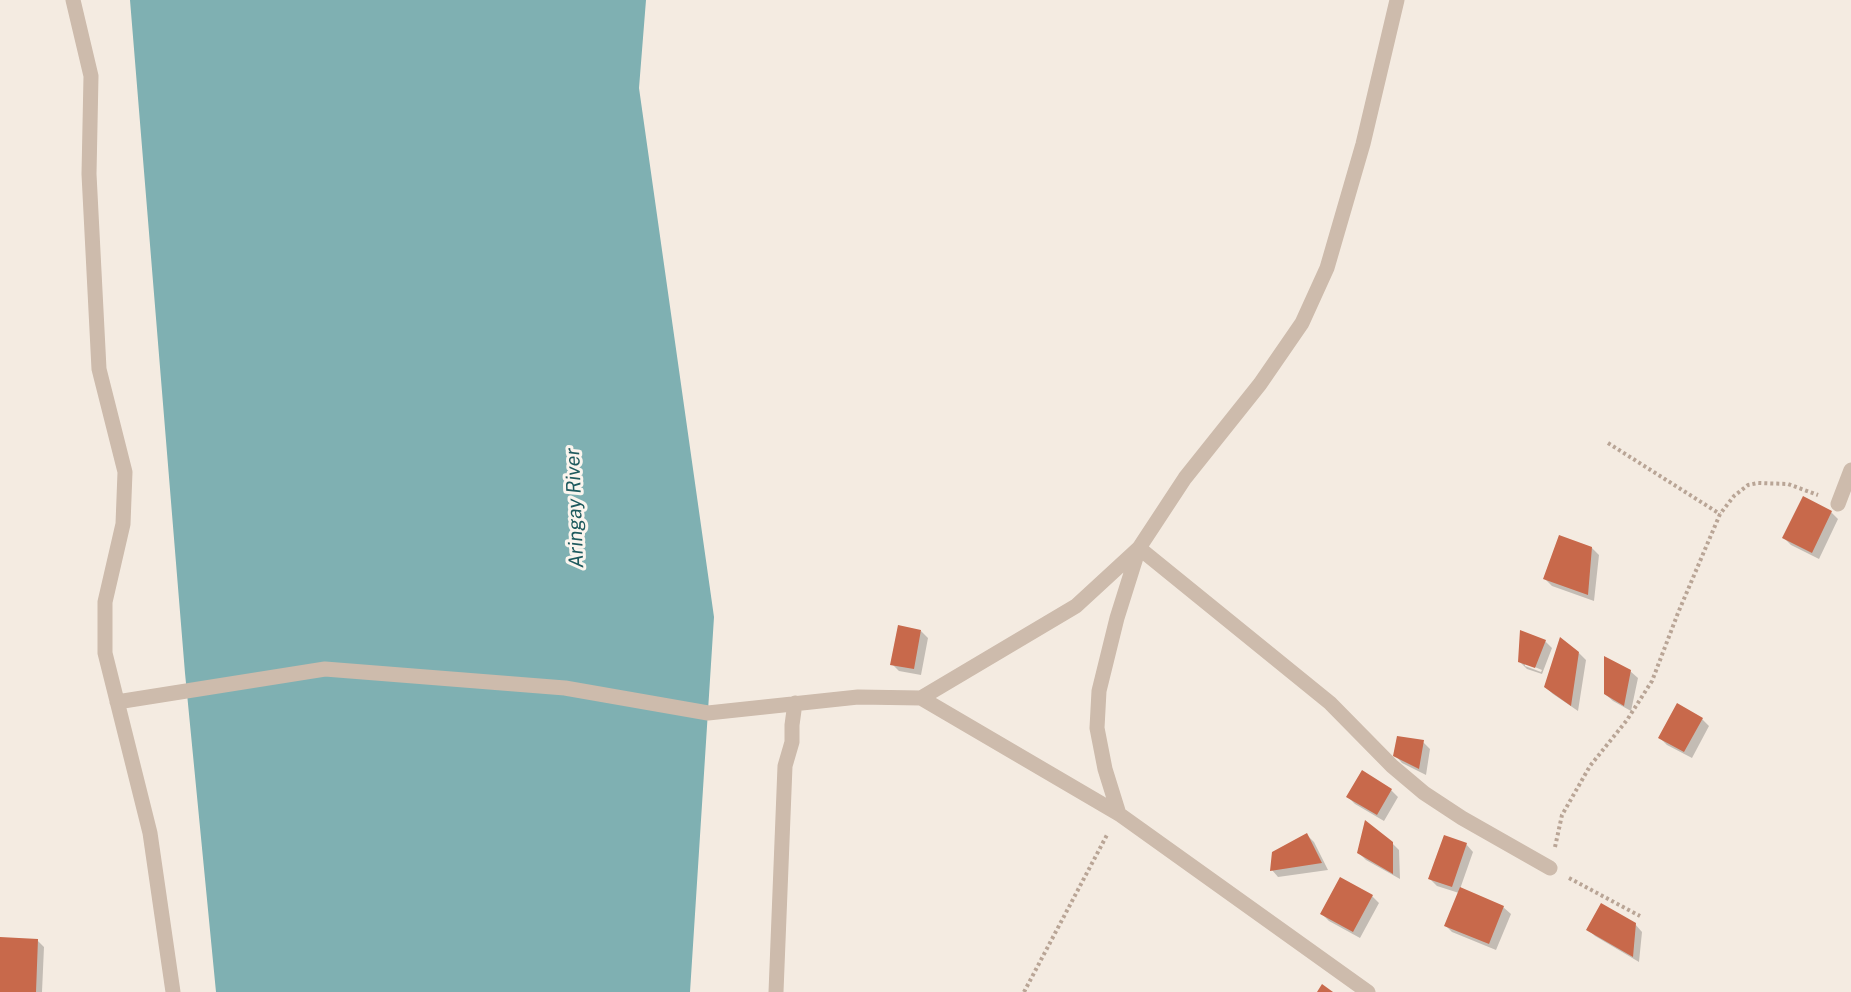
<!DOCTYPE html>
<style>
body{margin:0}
canvas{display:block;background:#f4ebe1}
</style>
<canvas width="1851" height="992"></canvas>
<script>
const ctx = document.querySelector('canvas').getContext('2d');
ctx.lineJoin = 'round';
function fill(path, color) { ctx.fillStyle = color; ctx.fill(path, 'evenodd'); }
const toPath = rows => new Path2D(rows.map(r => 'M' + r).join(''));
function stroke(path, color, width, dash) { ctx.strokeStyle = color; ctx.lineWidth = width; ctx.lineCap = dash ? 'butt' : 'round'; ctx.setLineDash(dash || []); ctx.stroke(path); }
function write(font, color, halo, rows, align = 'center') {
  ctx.font = font + ' "Public Sans",sans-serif'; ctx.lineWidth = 6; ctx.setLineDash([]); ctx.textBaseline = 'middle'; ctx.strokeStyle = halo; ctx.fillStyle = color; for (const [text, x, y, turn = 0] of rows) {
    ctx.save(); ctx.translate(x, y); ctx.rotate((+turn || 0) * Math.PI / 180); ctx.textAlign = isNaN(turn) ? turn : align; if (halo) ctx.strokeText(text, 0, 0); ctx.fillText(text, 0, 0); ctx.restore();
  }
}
fill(toPath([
 [130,0,646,0,639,88,714,617,690,992,216,992,185,673]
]), '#7fb0b2');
fill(toPath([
 [1831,512,1838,519,1819,559,1791,545,1784,538],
 [1592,548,1599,555,1594,601,1552,586,1545,579],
 [921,631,928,638,921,675,899,671,892,664],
 [1545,641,1552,648,1542,674,1527,669,1520,662],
 [1525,663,1542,670,1541,672,1525,666],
 [1579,653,1586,660,1578,711,1553,694,1545,687],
 [1630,671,1638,678,1631,711,1613,701,1605,694],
 [1702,719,1709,726,1692,758,1667,745,1660,738],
 [1423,742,1430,749,1426,775,1402,763,1395,755],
 [1391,790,1398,797,1384,821,1355,804,1348,797],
 [1307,835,1314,842,1328,870,1278,877,1272,870],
 [1392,843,1399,850,1400,879,1366,860,1359,853],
 [1466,844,1473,852,1460,889,1503,907,1511,914,1496,950,1452,932,1445,925,1459,893,1437,886,1430,879],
 [1372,896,1379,903,1360,938,1329,921,1322,914],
 [1635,924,1642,932,1639,962,1595,936,1588,929],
 [0,938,37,940,44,947,42,992,0,992]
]), '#0003');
fill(toPath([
 [1803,496,1832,511,1812,553,1782,538],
 [1559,535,1592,547,1588,595,1543,579],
 [898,625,921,630,914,669,890,665],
 [1520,630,1546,640,1535,668,1518,662],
 [1560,637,1579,652,1571,706,1544,687],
 [1604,656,1631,670,1624,706,1604,694],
 [1677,703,1703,718,1684,752,1658,738],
 [1397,736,1424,740,1419,769,1393,756],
 [1362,770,1392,789,1377,815,1346,797],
 [1365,820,1393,842,1393,874,1357,853],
 [1307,833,1322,863,1270,871,1272,852],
 [1444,835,1467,843,1452,887,1428,879],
 [1340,877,1373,895,1353,932,1320,914],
 [1460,887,1504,906,1489,944,1444,926],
 [1601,903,1636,923,1633,957,1586,930],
 [0,937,38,939,36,992,0,992],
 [1322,984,1333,992,1317,992]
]), '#c8694b');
stroke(toPath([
 [1608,443,1720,514],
 [1555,847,1562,815,1590,766,1627,720,1652,681,1678,613,1720,514,1734,496,1748,485,1758,483,1788,484,1818,495],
 [1569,878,1640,916],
 [1024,992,1108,833]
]), '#b9a596', 4, [3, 3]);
stroke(toPath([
 [73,0,91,76,89,174,99,369,125,472,123,524,105,602,105,653,150,833,173,992],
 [1838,504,1851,470],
 [1139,548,1330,703,1392,766,1424,793,1462,818,1550,868],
 [921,698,1119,814,1368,992],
 [117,702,325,669,565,688,708,713,858,697,921,698,1076,606,1139,548,1185,478,1260,384,1302,323,1327,268,1363,144,1397,0],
 [1119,814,1105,769,1097,728,1099,691,1117,618,1139,548],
 [776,992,785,766,792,742,792,725,795,703]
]), '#cdbbac', 15);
write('italic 20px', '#1f5a5e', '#fbf5ee', [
 ["Aringay River",575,508,-92]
]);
</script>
